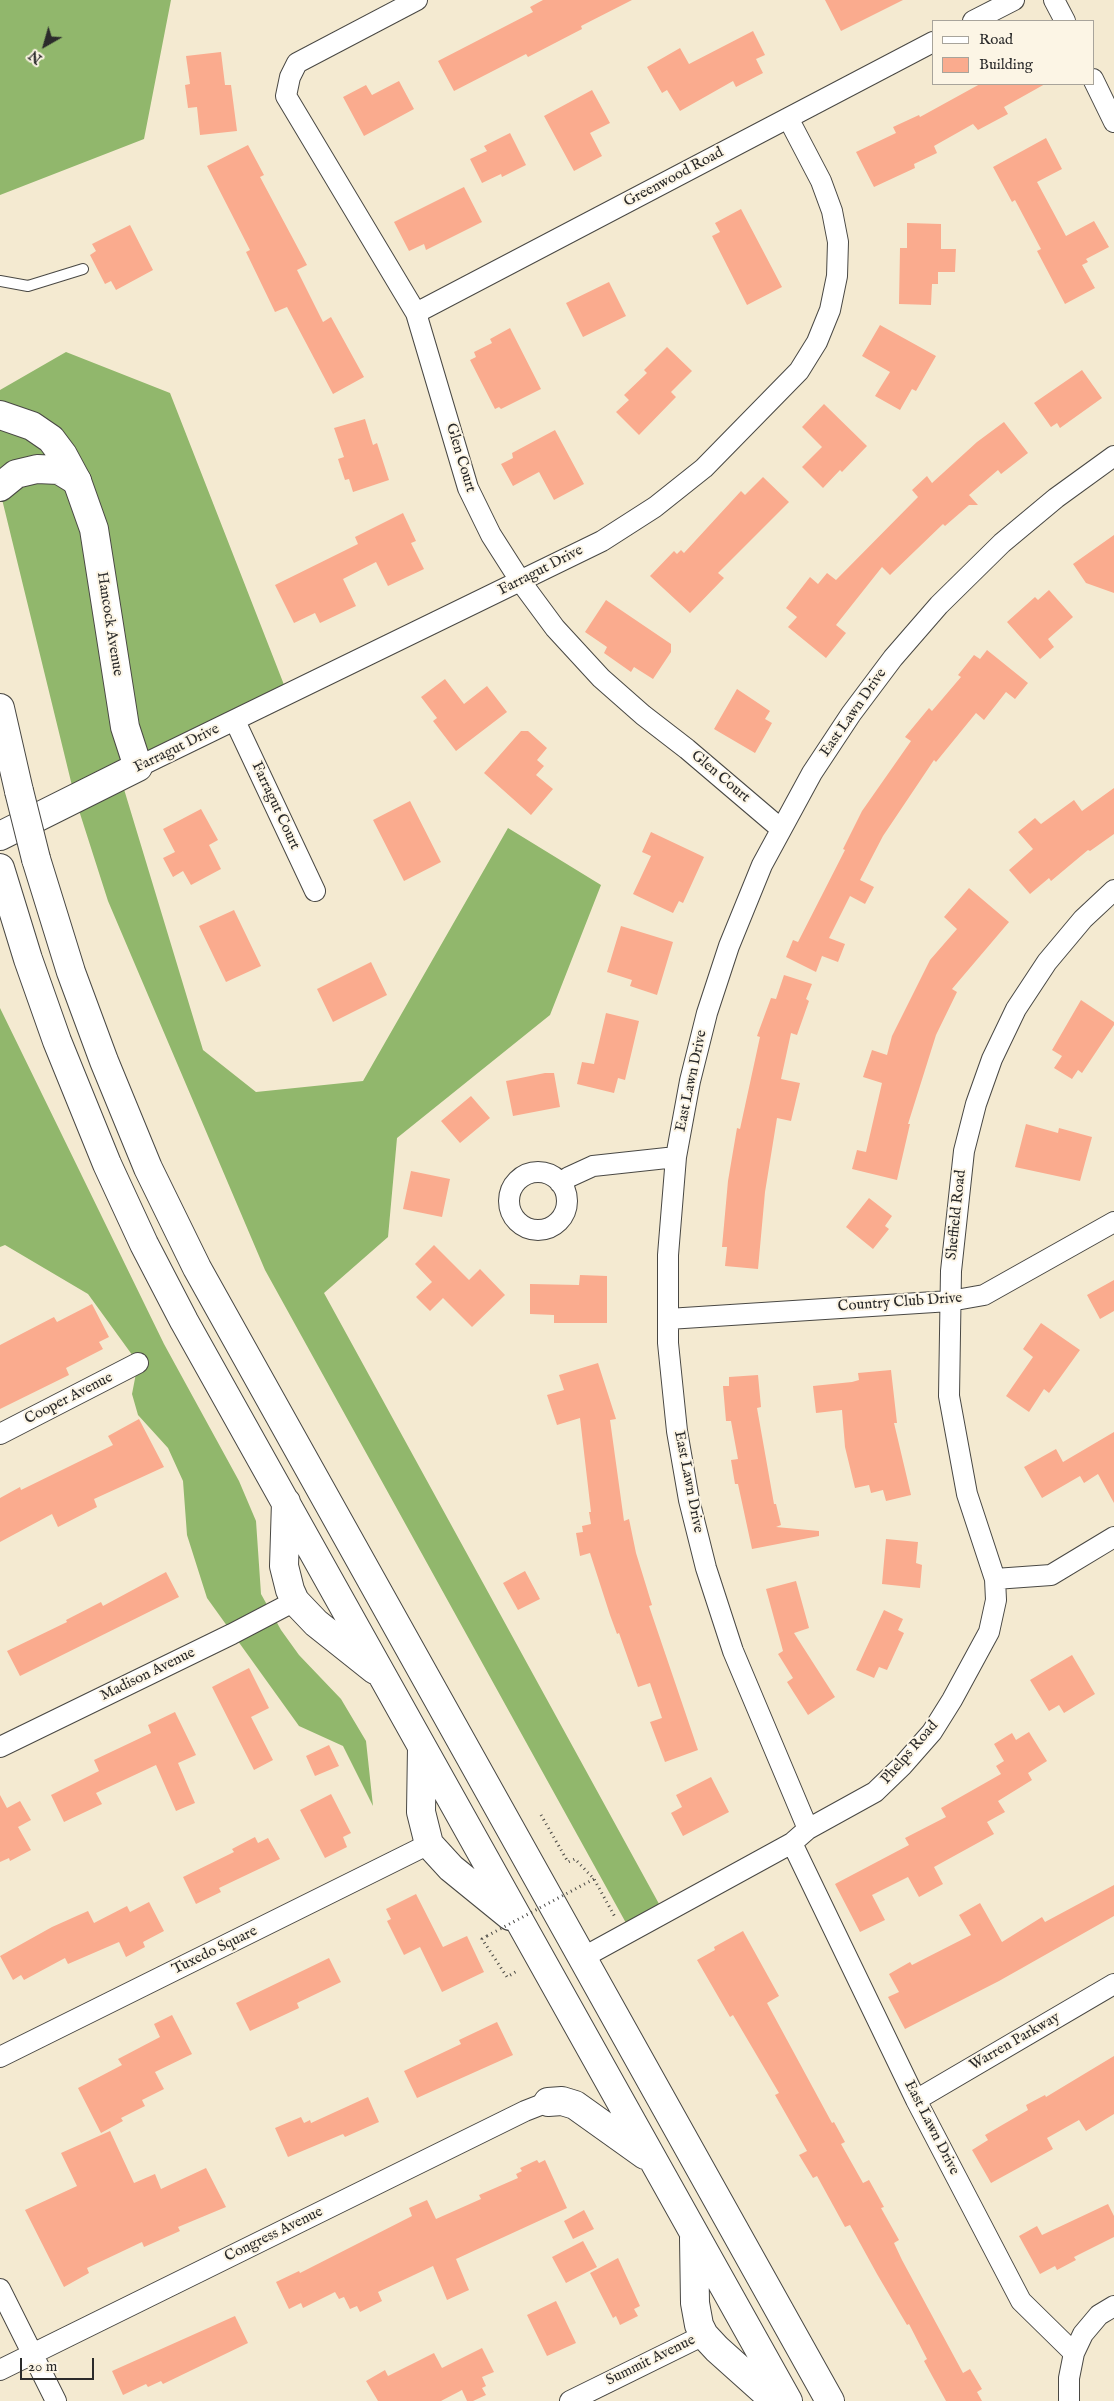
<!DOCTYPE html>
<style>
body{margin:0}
#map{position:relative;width:1114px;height:2401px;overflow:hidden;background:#f4ead1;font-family:"IM FELL English",serif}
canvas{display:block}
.legend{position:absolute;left:932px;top:20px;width:162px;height:65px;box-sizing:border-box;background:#fcf5e5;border:1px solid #a8a49b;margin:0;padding:6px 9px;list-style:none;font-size:15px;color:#2b2b2b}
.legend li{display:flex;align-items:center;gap:10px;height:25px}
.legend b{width:25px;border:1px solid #a8a49b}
.north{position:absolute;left:20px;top:20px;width:50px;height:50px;-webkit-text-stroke:4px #fcf5e5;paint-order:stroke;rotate:218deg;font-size:14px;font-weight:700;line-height:20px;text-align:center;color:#2b2b2b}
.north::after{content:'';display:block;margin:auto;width:18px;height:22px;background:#2b2b2b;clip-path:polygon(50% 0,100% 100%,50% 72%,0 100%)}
.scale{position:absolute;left:20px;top:2358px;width:74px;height:22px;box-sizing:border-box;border:2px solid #2b2b2b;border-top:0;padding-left:6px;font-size:15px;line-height:18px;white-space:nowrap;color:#2b2b2b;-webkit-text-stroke:4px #fcf5e5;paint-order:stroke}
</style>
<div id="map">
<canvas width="1114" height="2401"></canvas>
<ul class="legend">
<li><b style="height:6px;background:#fff"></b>Road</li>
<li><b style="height:14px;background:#faab8e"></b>Building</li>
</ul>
<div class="north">N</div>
<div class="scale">20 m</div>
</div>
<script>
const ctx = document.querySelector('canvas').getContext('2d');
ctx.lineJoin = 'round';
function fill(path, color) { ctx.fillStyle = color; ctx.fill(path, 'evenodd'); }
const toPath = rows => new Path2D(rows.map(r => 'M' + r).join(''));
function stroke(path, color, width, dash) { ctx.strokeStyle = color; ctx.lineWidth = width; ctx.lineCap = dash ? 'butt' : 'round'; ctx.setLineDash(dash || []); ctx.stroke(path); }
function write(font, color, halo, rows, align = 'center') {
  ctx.font = font + ' "IM FELL English",serif'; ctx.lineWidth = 4; ctx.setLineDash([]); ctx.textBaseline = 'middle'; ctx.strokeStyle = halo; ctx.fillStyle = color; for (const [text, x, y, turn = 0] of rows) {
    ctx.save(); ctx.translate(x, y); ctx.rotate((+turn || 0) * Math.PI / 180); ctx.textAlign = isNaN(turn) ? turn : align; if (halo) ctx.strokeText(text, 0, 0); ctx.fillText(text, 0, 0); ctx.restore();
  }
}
fill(toPath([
 [0,0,171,0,144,139,0,195],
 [66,352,170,393,288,695,120,776,203,1050,256,1092,363,1081,508,828,601,885,550,1015,397,1138,388,1237,324,1293,664,1913,631,1932,265,1270,108,901,75,798,0,491,0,390],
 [0,1008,164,1344,239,1481,256,1521,261,1594,281,1630,299,1655,341,1699,366,1741,373,1806,343,1746,299,1726,207,1598,187,1535,183,1481,168,1448,138,1415,132,1394,138,1363,88,1294,5,1245,0,1247]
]), '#91b76c');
fill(toPath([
 [543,0,632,0,581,26,582,29,528,57,526,54,454,91,438,61,533,12,530,7],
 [825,0,903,0,841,31],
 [753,31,765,55,756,59,763,73,736,87,733,81,680,111,667,90,662,93,647,67,680,48,689,64],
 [221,52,225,85,231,85,237,131,200,135,197,107,188,108,185,85,190,84,186,56],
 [399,81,414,109,364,136,343,97,366,85,372,95],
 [980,84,1045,84,1004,107,1008,114,978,130,973,124,934,146,937,153,914,164,915,168,874,187,856,152,896,133,893,127,919,115,920,117],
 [592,90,610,123,590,133,602,156,574,171,544,116],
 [510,133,526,165,502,177,501,174,482,183,470,159,487,151,484,146],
 [1046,138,1062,169,1037,182,1066,236,1094,221,1109,247,1086,259,1088,262,1082,265,1095,288,1065,304,1037,251,1041,249,1015,200,1012,202,993,167],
 [248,145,264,175,260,177,307,265,297,270,323,322,331,317,364,377,333,394,287,307,275,312,246,252,250,250,207,166],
 [464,187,482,222,426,250,424,244,409,251,394,222],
 [741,209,782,287,747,305,712,236,720,232,715,223],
 [907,223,941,224,941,249,956,249,955,272,938,272,938,284,932,284,931,305,899,304,900,248,907,248],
 [130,225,153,270,116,290,111,281,105,284,90,255,96,251,92,244],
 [609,282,626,316,583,337,566,303],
 [880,325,936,356,916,391,912,389,900,410,875,396,890,372,862,356],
 [510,328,541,389,501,409,499,407,495,409,470,360,476,357,474,352,492,343,490,339],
 [667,347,692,371,671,392,676,397,639,435,616,412,629,400,624,395,647,373,644,370],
 [1082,370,1102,398,1060,428,1057,423,1051,427,1034,403],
 [824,404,867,446,842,472,840,470,823,488,802,467,822,447,802,427],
 [365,419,373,445,377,443,389,480,353,492,349,479,345,480,338,459,344,457,334,428],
 [1004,422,1028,453,1001,474,998,470,969,495,978,505,969,505,945,526,943,524,890,575,882,567,836,625,846,633,826,658,788,627,797,617,786,608,810,577,818,584,827,573,836,580,918,497,912,490,927,476,932,483,977,442],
 [555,430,584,484,554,500,539,472,513,486,501,464,513,458,512,453],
 [763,477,789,502,718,573,724,578,690,613,650,576,674,551,677,554,681,550,684,553,741,491,745,495],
 [403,513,416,541,411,543,424,569,388,586,376,562,343,579,356,606,320,623,315,613,294,623,275,585,358,544,355,537],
 [1114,535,1114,593,1086,583,1073,564],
 [1049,590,1073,617,1048,639,1054,647,1040,659,1007,622,1035,597,1038,600],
 [606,600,671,644,671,652,653,679,634,667,631,672,604,653,607,647,585,632],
 [987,650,1028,683,1015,699,1006,692,984,720,976,713,936,762,934,760,883,836,860,880,874,887,865,904,850,896,829,938,845,944,838,962,822,956,816,972,786,957,793,940,798,942,845,850,843,849,862,811,911,741,905,737,929,708,932,711,961,677,958,675,974,655,980,659],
 [445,679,464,704,487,686,507,712,456,751,433,721,437,718,421,697],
 [737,689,770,711,765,719,772,723,755,753,714,729],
 [521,731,528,731,547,748,537,760,544,766,536,775,553,789,531,815,484,773],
 [1114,788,1114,834,1090,851,1088,850,1051,881,1049,878,1030,894,1009,870,1033,849,1018,832,1035,818,1041,824,1074,800,1082,811],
 [410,801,441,862,404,881,373,820],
 [201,809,218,840,209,845,221,869,191,885,183,871,173,877,163,858,175,852,163,829],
 [651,832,704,857,683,903,679,901,673,913,633,894,651,856,642,852],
 [969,888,1009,922,952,989,957,992,936,1035,908,1124,910,1124,897,1180,852,1169,857,1150,866,1152,882,1083,863,1077,872,1050,887,1055,892,1036,930,960,957,929,944,917],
 [234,910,261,966,226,982,199,926],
 [621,926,673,942,657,995,630,986,632,980,607,972],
 [371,962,387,995,333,1022,317,989],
 [784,975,812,984,806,999,809,1001,797,1035,791,1033,781,1079,800,1083,791,1121,777,1118,765,1192,758,1269,725,1266,727,1247,722,1247,728,1181,737,1128,740,1129,760,1037,757,1036,771,998,776,999],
 [1081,1000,1114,1022,1114,1025,1082,1073,1078,1070,1072,1079,1054,1068,1062,1056,1052,1050],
 [606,1013,639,1021,625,1080,618,1078,614,1093,577,1084,582,1062,594,1064],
 [545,1073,554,1073,560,1107,513,1116,506,1081],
 [471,1096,490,1118,460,1143,441,1121],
 [1026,1124,1058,1133,1059,1128,1092,1137,1080,1181,1015,1167],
 [411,1171,450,1179,442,1217,403,1209],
 [869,1198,892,1216,885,1226,889,1229,873,1249,846,1227],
 [434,1245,469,1280,480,1269,505,1295,472,1327,443,1298,430,1311,416,1297,432,1282,415,1264],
 [580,1275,607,1276,607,1323,554,1323,554,1315,530,1314,530,1284,579,1285],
 [1114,1280,1114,1311,1100,1319,1087,1295],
 [92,1304,109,1337,99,1342,103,1349,66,1368,69,1375,0,1409,0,1345,54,1317,57,1322],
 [1041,1323,1080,1350,1049,1393,1044,1389,1029,1412,1006,1396,1033,1357,1023,1349],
 [598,1363,616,1419,610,1420,624,1521,629,1519,636,1553,652,1605,649,1606,698,1750,665,1762,650,1722,662,1718,650,1683,638,1687,619,1633,617,1634,610,1615,590,1553,580,1556,576,1533,583,1532,582,1526,591,1524,589,1512,591,1512,580,1418,557,1425,547,1395,564,1390,559,1375],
 [891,1370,897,1423,894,1423,911,1495,886,1501,883,1490,871,1493,869,1485,855,1488,845,1447,842,1410,816,1413,813,1386,852,1382,859,1380,858,1373],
 [758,1375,761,1407,757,1408,774,1504,776,1504,781,1525,776,1527,819,1531,819,1536,752,1549,738,1484,735,1484,731,1460,738,1459,731,1421,726,1421,723,1386,729,1386,729,1377],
 [139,1419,164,1467,94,1499,97,1507,58,1527,52,1514,0,1542,0,1498,20,1487,21,1490,113,1445,108,1436],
 [1114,1432,1114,1503,1098,1474,1084,1483,1080,1476,1042,1498,1024,1467,1056,1449,1063,1462],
 [886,1539,918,1542,916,1563,922,1565,920,1588,882,1584],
 [525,1571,540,1599,518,1610,503,1583],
 [166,1572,179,1597,20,1676,7,1651,67,1622,66,1620,101,1602,103,1606],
 [796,1581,809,1628,794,1633,835,1697,808,1715,787,1682,793,1678,778,1654,783,1651,766,1589],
 [884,1610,903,1619,898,1630,904,1633,887,1670,879,1667,874,1678,856,1670],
 [1072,1655,1095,1694,1064,1713,1059,1705,1049,1711,1030,1680],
 [249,1668,269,1708,251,1717,273,1760,254,1770,212,1687],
 [175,1712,196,1755,178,1763,195,1803,176,1811,156,1765,96,1793,102,1804,64,1822,51,1795,99,1771,94,1760,151,1733,148,1725],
 [1029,1732,1047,1761,1028,1773,1032,1780,998,1801,1005,1812,987,1822,994,1834,934,1867,943,1884,919,1897,908,1877,872,1895,885,1920,860,1932,835,1884,909,1845,905,1838,946,1817,941,1808,1001,1774,996,1766,1004,1761,994,1744,1012,1733,1016,1740],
 [329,1745,339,1766,315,1776,306,1756],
 [711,1777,729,1812,683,1836,671,1813,682,1807,676,1795],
 [331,1794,351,1833,343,1837,347,1847,325,1858,300,1810],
 [0,1795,7,1808,20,1801,31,1820,18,1827,31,1850,10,1861,9,1858,0,1862],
 [255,1837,258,1843,268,1838,280,1859,219,1888,221,1892,196,1904,183,1877,234,1852,232,1849],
 [1114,1885,1114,1916,999,1981,905,2029,888,1997,899,1992,889,1974,910,1962,912,1965,971,1935,959,1915,980,1903,1002,1942,1042,1917,1045,1922],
 [416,1894,443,1947,467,1936,484,1972,442,1992,420,1947,404,1955,387,1921,391,1919,386,1909],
 [149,1902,164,1931,143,1942,145,1947,126,1957,119,1942,68,1964,65,1958,24,1980,21,1975,13,1980,0,1956,52,1927,88,1911,94,1923,127,1906,130,1912],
 [743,1931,779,1996,767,2003,832,2123,834,2122,845,2142,841,2144,863,2183,869,2180,884,2207,881,2208,899,2240,894,2243,902,2260,963,2373,970,2369,982,2389,977,2392,982,2401,946,2401,924,2361,927,2359,909,2324,907,2325,877,2274,850,2225,845,2227,817,2176,813,2178,799,2155,807,2151,775,2095,779,2093,733,2015,730,2017,697,1960,715,1950,714,1947],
 [329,1958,341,1982,297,2003,299,2008,250,2031,236,2003],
 [172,2015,192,2054,155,2072,164,2089,142,2100,145,2106,121,2118,123,2121,101,2133,78,2088,122,2065,118,2059,160,2037,154,2024],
 [497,2022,513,2055,417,2098,404,2071,461,2044,459,2040],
 [1114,2056,1114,2114,1086,2131,1079,2120,1047,2138,1053,2149,991,2183,972,2150,988,2140,985,2135,1028,2110,1026,2105,1045,2095,1046,2097],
 [368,2097,379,2122,345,2137,343,2134,288,2157,275,2128,301,2117,304,2123,310,2120,311,2123],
 [110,2131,134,2183,155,2174,161,2189,206,2168,226,2207,178,2227,180,2231,144,2247,142,2242,87,2268,89,2273,64,2287,25,2210,77,2186,61,2153],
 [537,2160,539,2163,545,2160,567,2208,456,2259,469,2290,447,2300,433,2266,378,2292,382,2301,360,2312,357,2306,350,2309,344,2297,339,2299,335,2292,303,2308,301,2303,289,2309,276,2282,299,2271,300,2273,412,2216,409,2208,427,2200,436,2219,481,2199,479,2195,518,2178,516,2174,522,2171,520,2168],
 [1108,2204,1114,2216,1114,2237,1074,2257,1076,2260,1057,2270,1055,2266,1040,2274,1019,2236,1037,2226,1042,2235],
 [584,2210,594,2229,573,2239,564,2221],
 [583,2241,597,2267,566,2283,552,2257],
 [618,2258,640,2306,634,2309,638,2316,620,2325,616,2316,613,2318,590,2273],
 [556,2301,576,2343,547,2356,527,2315],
 [235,2316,248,2343,163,2384,161,2381,148,2387,146,2384,123,2395,112,2371],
 [482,2348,494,2372,482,2377,486,2386,482,2388,486,2395,473,2401,467,2401,462,2390,441,2401,378,2401,366,2381,385,2370,388,2376,434,2353,442,2368]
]), '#faab8e');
const lane = toPath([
 [0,281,28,286,83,269]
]);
const street = toPath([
 [417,0,297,63,290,77,286,96,416,313,468,488,491,535,521,582,555,628,601,678,643,715,687,749,781,829],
 [1054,0,1065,21],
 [973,21,1014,0],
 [1093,79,1114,122],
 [416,313,933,42],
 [235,721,315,891],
 [138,767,602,541,655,507,704,468,799,371,817,342,830,310,837,276,838,242,832,211,821,181,788,118],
 '509 1201a29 29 0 1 1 58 0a29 29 0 1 1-58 0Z',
 [560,1183,569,1177,593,1166,676,1157],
 [668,1319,950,1301,984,1295,1114,1222],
 [0,1434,138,1363],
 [995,1579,967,1494,949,1396,951,1271,964,1151,976,1104,992,1059,1016,1009,1047,962,1083,919,1114,890],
 [0,1747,232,1634,295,1601],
 [808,1829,733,1651,706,1568,689,1500,677,1431,668,1343,668,1255,676,1157,690,1081,707,1013,729,946,762,865,812,773,851,714,893,658,939,605,1002,543,1056,498,1114,456],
 [792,1843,916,2100,1021,2301,1074,2353,1069,2378,1069,2401],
 [582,1958,792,1843,808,1829,875,1792,903,1765,932,1732,952,1700,989,1632,996,1600,995,1579,1051,1575,1114,1537],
 [0,2057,429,1844],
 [916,2100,1114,1984],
 [0,2289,56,2401],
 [1074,2353,1083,2334,1099,2315,1114,2306],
 [0,2370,525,2111,548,2102],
 [570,2401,704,2335]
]);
const secondary = toPath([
 [0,836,138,767,125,727,94,529,77,481]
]);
const highway = toPath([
 [0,415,32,426,51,439,63,455,77,481],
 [0,487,16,474,37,469,59,470,77,481],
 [0,708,19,791],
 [36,859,71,972,104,1061,148,1168,197,1268,830,2401],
 [0,868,28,959,57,1041,107,1164,144,1244,184,1321,788,2401],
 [286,1502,284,1566,290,1590,295,1601,316,1623,375,1670],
 [422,1747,421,1812,429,1844,451,1868,510,1916],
 [548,2102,562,2101,575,2105,645,2155],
 [694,2238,695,2303,699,2325,704,2335,717,2349,775,2401]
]);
stroke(lane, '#494844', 12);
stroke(street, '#494844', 22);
stroke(secondary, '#494844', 30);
stroke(highway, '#494844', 30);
stroke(toPath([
 [541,1815,568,1862,575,1859,594,1879,615,1917],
 [487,1936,482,1939,507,1977,517,1971]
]), '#494844', 3, [1, 4]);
stroke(lane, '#fff', 10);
stroke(street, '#fff', 20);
stroke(secondary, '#fff', 28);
stroke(highway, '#fff', 28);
const highwayBridge = toPath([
 [19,791,36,859]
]);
stroke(highwayBridge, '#494844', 30, []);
stroke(toPath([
 [487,1936,594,1879]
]), '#494844', 3, [1, 4]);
stroke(highwayBridge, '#fff', 28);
write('15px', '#2b2b2b', '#fcf5e5', [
 ["Greenwood Road",674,178,-28],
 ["Glen Court",460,458,73],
 ["Farragut Drive",541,571,-27],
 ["Hancock Avenue",109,624,81],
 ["East Lawn Drive",854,713,-55],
 ["Farragut Drive",177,749,-26],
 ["Glen Court",720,777,40],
 ["Farragut Court",275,806,65],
 ["East Lawn Drive",692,1081,-78],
 ["Sheffield Road",957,1215,-84],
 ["Country Club Drive",900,1303,-4],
 ["Cooper Avenue",69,1399,-27],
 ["East Lawn Drive",688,1482,79],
 ["Madison Avenue",148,1675,-26],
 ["Phelps Road",910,1753,-49],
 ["Tuxedo Square",215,1951,-26],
 ["Warren Parkway",1015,2042,-30],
 ["East Lawn Drive",931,2128,63],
 ["Congress Avenue",274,2235,-26],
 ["Summit Avenue",651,2361,-26]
]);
</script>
